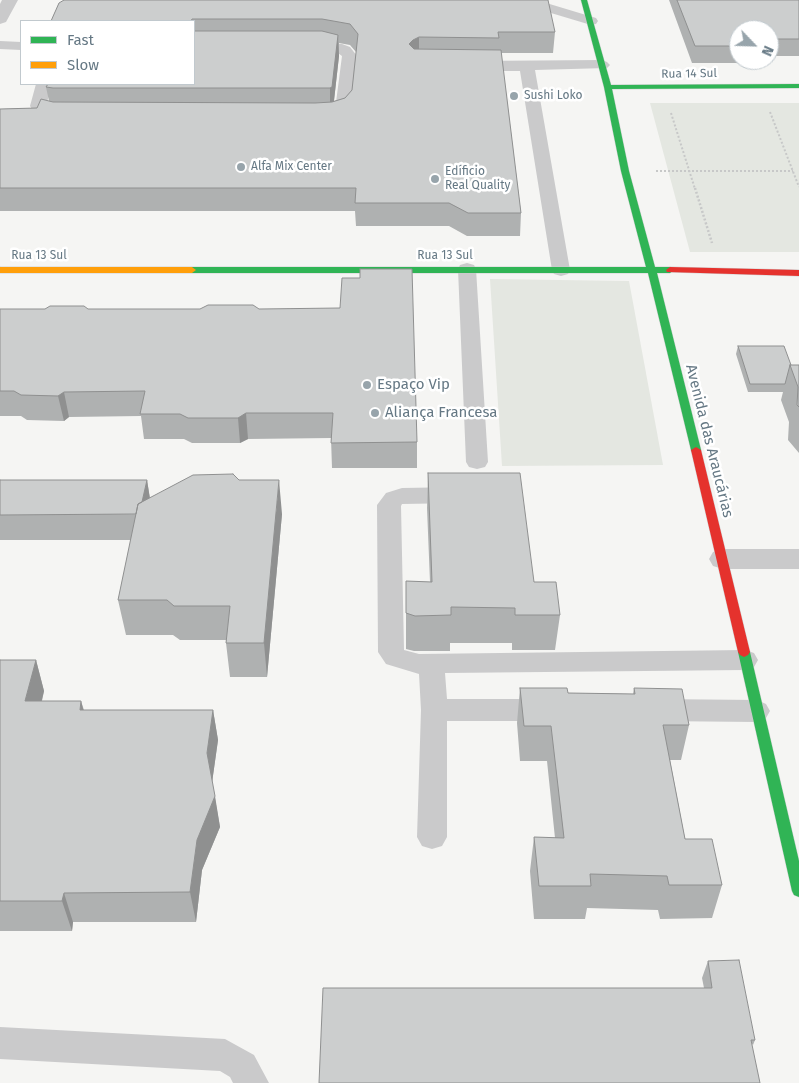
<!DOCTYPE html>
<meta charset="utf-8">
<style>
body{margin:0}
#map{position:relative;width:799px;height:1083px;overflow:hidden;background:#f5f5f3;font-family:"Fira Sans",sans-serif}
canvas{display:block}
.legend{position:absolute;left:20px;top:20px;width:175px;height:65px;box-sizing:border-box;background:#fff;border:1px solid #c1c9ce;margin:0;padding:6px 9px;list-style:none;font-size:15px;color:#657884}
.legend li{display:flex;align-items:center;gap:10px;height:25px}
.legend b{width:25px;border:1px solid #c1c9ce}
.north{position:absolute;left:729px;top:20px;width:50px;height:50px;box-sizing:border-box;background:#fff;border:1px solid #c1c9ce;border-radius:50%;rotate:114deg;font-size:14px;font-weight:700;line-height:20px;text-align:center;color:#657884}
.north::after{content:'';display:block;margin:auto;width:18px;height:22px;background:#97a4ab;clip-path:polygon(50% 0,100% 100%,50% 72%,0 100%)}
</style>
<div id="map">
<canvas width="799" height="1083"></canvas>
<ul class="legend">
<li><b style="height:6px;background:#30b455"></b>Fast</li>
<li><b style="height:6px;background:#ff9f0a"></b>Slow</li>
</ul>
<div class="north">N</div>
</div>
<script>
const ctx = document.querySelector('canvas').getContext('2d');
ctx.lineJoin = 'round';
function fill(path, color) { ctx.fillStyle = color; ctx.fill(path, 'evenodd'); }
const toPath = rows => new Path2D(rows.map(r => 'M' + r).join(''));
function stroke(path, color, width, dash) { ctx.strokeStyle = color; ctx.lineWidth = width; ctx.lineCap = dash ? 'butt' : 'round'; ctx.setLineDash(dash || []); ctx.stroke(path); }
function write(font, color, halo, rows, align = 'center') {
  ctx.font = font + ' "Fira Sans",sans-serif'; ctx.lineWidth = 5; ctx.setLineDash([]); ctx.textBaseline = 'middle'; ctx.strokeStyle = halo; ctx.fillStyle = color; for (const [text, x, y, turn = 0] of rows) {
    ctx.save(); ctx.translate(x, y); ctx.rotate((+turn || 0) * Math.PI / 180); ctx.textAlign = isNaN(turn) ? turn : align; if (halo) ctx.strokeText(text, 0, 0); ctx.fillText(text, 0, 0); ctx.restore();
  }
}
fill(toPath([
 [650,103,799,103,799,252,690,252],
 [490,279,629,281,663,465,502,466]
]), '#e4e7e1');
const fast = toPath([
 [581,0,587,0,611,85,799,84,799,88,612,89,629,171,655,267,670,267,674,270,670,273,657,273,701,450,700,452,692,452,691,450,648,273,192,273,188,270,192,267,646,267,621,171,604,87,581,0],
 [744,647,748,649,750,652,799,861,799,897,794,895,792,891,738,652,740,649,744,647]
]);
const slow = toPath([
 [0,267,192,267,196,270,192,273,0,273,0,267]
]);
const jam = toPath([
 [670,267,799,270,799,276,667,272,666,270,670,267],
 [696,447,701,450,750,652,748,655,744,657,740,655,738,652,691,450,696,447]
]);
stroke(fast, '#d1d2d3', 1);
stroke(slow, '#d1d2d3', 1);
stroke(jam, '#d1d2d3', 1);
stroke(toPath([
 [770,112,799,187],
 [671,113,695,189],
 [656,171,793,171]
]), '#c7c8c8', 2, [2, 2]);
stroke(toPath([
 [695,188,712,243]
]), '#c7c8c8', 2.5, [2, 2]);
fill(toPath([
 [511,0,543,2,596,18,598,21,596,24,591,25,541,10,512,5,510,2,511,0],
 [0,41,21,42,21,50,0,49,0,41],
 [308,42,342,44,350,47,357,56,351,111,345,118,327,122,321,120,319,117,321,114,335,110,342,56,335,51,303,49,301,46,303,43,308,42],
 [602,60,607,62,610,65,607,68,535,70,570,270,568,274,561,276,554,274,552,270,520,71,472,71,467,69,464,66,467,63,472,61,602,60],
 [36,84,52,84,46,106,48,110,72,114,74,117,72,120,66,122,37,117,30,106,36,84],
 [467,263,474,265,476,269,488,462,485,467,477,469,469,467,466,462,458,269,460,265,467,263],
 [461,487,469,490,472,495,469,500,461,503,402,504,401,506,404,650,419,654,745,650,754,653,758,660,754,667,745,670,445,673,447,699,550,699,559,703,563,710,559,717,550,721,447,721,447,837,442,846,432,849,422,846,417,837,421,710,419,674,386,664,378,652,377,505,386,493,402,488,461,487],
 [654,699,757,700,766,704,770,711,766,718,757,722,654,721,645,717,641,710,645,703,654,699],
 [0,1027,225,1039,254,1055,269,1083,233,1083,230,1077,220,1071,0,1059,0,1027]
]), '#cacacb');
fill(toPath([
 [2,0,18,0,6,22,0,24,0,4,2,0],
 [723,549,799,549,799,569,723,569,713,566,709,559,713,552,723,549]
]), '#cacacb');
fill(fast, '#30b455');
fill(slow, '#ff9f0a');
fill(jam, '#e5322d');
fill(toPath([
 [669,0,799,0,799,56,769,56,769,30,739,30,739,60,746,60,746,63,692,63],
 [59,3,555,32,553,53,501,53,521,213,520,236,467,236,449,226,356,226,355,211,0,211,0,109,37,108,49,101,46,87,194,84,194,21,51,21],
 [339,43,350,45,356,52,352,90,345,98,334,101,339,56],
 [0,309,88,309,417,442,417,468,332,468,331,438,248,439,240,443,192,443,184,439,144,439,141,416,69,417,64,421,27,420,21,416,0,416],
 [738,346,791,365,799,365,799,453,788,440,789,422,781,400,783,392,748,392,736,354],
 [428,473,534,582,560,615,555,650,512,650,512,643,450,643,450,651,414,651,406,649,406,581,430,582,427,508],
 [0,480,147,480,150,498,282,514,267,677,230,677,226,643,226,640,180,640,173,635,126,635,118,600,131,540,0,540],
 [0,660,36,660,44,691,42,701,81,701,84,710,213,710,218,740,212,782,220,827,202,870,196,922,73,922,72,931,0,931],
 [520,688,568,693,633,694,634,688,689,725,681,760,670,760,685,839,722,885,712,918,660,919,658,910,587,908,585,919,534,919,530,871,534,837,555,838,547,761,520,761,517,723],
 [708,961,755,1040,753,1045,704,988,702,978]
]), '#afb1b1');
fill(toPath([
 [338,35,339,56,333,109,330,110,330,88],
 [419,37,419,58,409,44,413,40],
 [64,392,69,417,64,421,58,396],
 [246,413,248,439,240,443,238,418],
 [147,480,151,506,139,514],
 [279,480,282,514,267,677,264,643],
 [36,660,44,691,34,732,25,701],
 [81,701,89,732,80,710],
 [213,710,218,740,212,783,207,753],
 [215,796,220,827,202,870,196,922,190,892,197,840],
 [64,893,73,922,72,931,62,901]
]), '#8f9090');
const building = toPath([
 [64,0,548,0,555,32,498,32,499,38,419,37,413,40,409,44,414,49,501,50,521,213,468,213,449,203,355,203,356,188,0,188,0,109,37,108,41,99,53,102,315,103,332,102,345,98,352,90,358,34,350,24,322,19,192,19,191,21,51,21,59,3,64,0],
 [677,0,799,0,799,39,769,39,769,30,739,30,739,46,695,46,677,0],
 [194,31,322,31,338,35,332,87,330,88,53,88,46,87,48,84,194,84,194,31],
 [360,269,412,269,417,442,331,443,333,413,246,413,238,418,188,418,180,414,140,414,145,391,64,392,58,396,21,395,14,391,0,391,0,309,45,309,50,306,84,306,88,309,200,309,208,305,253,305,259,309,340,308,342,278,360,278,360,269],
 [738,346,784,346,791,365,790,365,785,384,750,384,738,346],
 [790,365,799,365,799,407,797,405,798,387,790,365],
 [428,473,520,473,534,582,556,582,560,615,515,615,515,608,451,607,451,615,415,616,406,613,406,581,432,582,428,473],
 [233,474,239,480,279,480,264,643,226,643,230,606,174,606,167,600,118,600,138,504,193,475,233,474],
 [0,480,147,480,142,502,138,504,136,514,0,515,0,480],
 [0,660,36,660,25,701,81,701,80,710,213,710,207,753,215,796,197,840,190,892,64,893,62,901,0,901,0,660],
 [520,688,567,688,568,693,635,694,634,688,682,689,689,725,663,725,685,839,712,839,722,885,669,885,667,876,590,874,591,886,539,886,534,837,564,838,551,726,524,726,520,688],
 [739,960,755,1040,751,1040,760,1083,319,1083,323,988,712,988,708,961,739,960]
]);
fill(building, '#cccece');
stroke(building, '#8f9090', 1);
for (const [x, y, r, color] of [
 [514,96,5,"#97a4ab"],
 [241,167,5,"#97a4ab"],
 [435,179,5,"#97a4ab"],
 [367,385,5,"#97a4ab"],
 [375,413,5,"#97a4ab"]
]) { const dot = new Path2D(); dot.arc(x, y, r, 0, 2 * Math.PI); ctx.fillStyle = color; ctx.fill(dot); stroke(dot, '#fff', 2); }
write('12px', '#657884', '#fff', [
 ["Rua 14 Sul",689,74,-1],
 ["Rua 13 Sul",39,256],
 ["Rua 13 Sul",445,256]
]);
write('12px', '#657884', '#fff', [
 ["Sushi Loko",524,96],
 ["Alfa Mix Center",251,167],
 ["Edíficio",445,172],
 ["Real Quality",445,186]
], 'left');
write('15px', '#657884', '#fff', [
 ["Espaço Vip",377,385],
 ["Aliança Francesa",385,413]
], 'left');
write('15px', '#657884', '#fff', [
 ["Avenida das Araucárias",709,441,76]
]);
</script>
